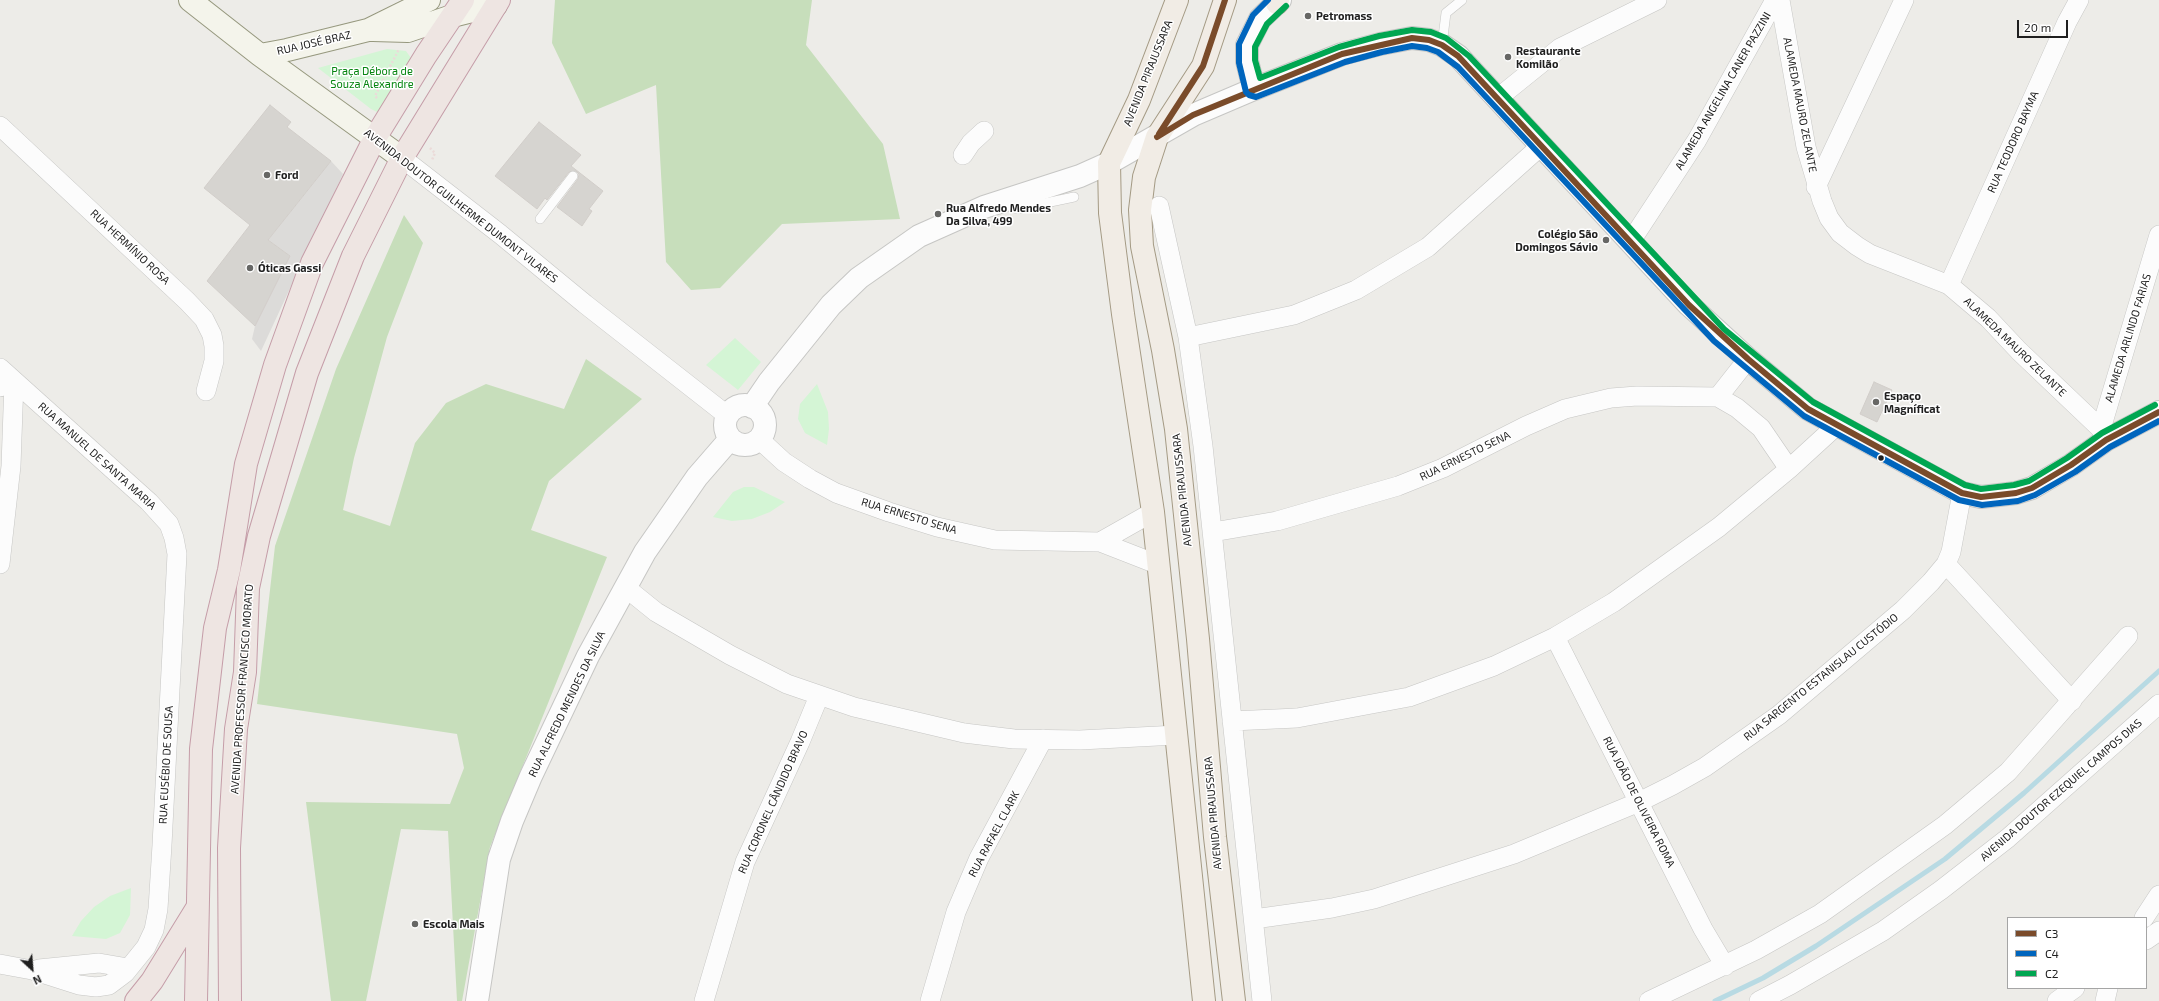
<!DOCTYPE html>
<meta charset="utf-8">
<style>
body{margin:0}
#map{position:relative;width:2159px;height:1001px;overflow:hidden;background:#edece8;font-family:"Exo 2",sans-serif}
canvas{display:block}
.legend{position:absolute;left:2007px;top:917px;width:140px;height:72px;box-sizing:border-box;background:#fff;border:1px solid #a5a5a5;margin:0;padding:5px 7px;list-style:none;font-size:12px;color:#1f1f1f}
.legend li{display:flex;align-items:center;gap:8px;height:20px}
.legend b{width:20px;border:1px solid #a5a5a5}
.north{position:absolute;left:12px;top:949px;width:40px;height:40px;-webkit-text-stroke:3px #fff;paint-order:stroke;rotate:154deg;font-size:11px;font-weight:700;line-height:16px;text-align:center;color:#1f1f1f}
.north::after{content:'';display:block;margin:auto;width:14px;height:18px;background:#1f1f1f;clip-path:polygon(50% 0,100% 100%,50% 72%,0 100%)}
.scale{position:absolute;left:2017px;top:20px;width:51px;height:18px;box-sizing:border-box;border:2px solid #1f1f1f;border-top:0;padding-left:5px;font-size:12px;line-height:14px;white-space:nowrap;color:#1f1f1f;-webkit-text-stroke:3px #fff;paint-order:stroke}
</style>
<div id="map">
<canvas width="2159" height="1001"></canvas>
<ul class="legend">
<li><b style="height:5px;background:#7a4b2a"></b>C3</li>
<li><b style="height:5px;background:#0065bd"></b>C4</li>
<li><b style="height:5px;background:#00a651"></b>C2</li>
</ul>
<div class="north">N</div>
<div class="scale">20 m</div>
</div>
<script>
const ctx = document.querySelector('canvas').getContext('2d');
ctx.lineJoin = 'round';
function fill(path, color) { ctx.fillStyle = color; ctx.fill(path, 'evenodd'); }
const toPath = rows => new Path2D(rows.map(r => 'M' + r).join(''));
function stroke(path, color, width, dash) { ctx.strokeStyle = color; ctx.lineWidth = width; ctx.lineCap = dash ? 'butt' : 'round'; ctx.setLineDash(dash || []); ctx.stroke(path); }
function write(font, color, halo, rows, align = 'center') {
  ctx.font = font + ' "Exo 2",sans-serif'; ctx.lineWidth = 3; ctx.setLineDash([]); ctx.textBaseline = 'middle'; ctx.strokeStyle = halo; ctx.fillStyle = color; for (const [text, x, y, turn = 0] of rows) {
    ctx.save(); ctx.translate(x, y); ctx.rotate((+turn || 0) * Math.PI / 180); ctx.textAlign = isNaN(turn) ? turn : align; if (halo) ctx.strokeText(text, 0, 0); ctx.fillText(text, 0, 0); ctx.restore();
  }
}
fill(toPath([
 [331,161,343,174,261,351,252,339,255,326,290,256,268,240]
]), '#dcdbd9');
fill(toPath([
 [555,0,812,0,806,45,883,144,900,219,782,224,720,288,691,290,666,262,656,85,586,114,552,43],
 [404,215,423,243,387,337,354,458,343,510,390,526,415,443,446,403,486,384,564,409,586,359,642,399,549,481,531,530,607,557,490,847,462,1001,457,1001,448,831,401,829,366,1001,331,1001,306,802,450,804,464,768,457,734,257,704,275,546,336,369]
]), '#c7debb');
fill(toPath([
 [387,49,406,51,411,58,379,113,371,109,318,68],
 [735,338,761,362,738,390,706,365],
 [817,384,828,412,829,429,827,445,805,433,798,419,800,404],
 [744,487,754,487,785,502,770,512,752,519,732,521,713,517,733,492],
 [131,888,130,915,120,933,106,939,72,936,81,921,94,907,110,896]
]), '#d4f5d5');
stroke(toPath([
 [1715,1001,1763,978,1816,946,1945,859,2024,793,2159,671]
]), '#b8dae3', 5);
const building = toPath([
 [270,105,291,122,287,127,331,161,268,240,290,256,255,326,207,281,250,225,204,188,270,105],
 [539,122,581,155,571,166,603,191,589,209,592,211,582,226,557,207,578,179,579,174,576,171,569,172,547,200,545,198,537,209,495,176,539,122],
 [1874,382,1892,390,1877,422,1860,414,1874,382]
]);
fill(building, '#d6d4d0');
stroke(building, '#d1cdc9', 1);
const service = toPath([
 [1442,45,1446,13,1462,0],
 [1008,200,1010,205,1017,209,1074,197],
 [540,219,573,176]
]);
const minor = toPath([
 [1780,0,1806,147,1822,201,1829,218,1840,233,1857,246,1870,254,1949,285,1988,318,2019,351,2101,429],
 [1498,98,1560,48,1657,0],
 [0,126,187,301,204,319,212,335,214,346,214,361,206,391],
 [963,155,971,143,984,131],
 [402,158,500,234,585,304,728,416],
 [1816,187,1904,0],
 [1159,206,1188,337,1203,446,1262,1001],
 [1631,241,1697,140,1775,0],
 [1949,285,2067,22,2079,0],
 [1188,337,1294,315,1356,290,1428,247,1542,145],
 [0,368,149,502,169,524,174,538,177,554,162,845,158,909,154,930,146,947,125,973,109,985,96,987,79,985,32,970,0,964],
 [0,387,14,381,11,466,0,564],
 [1718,397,1737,408,1761,428,1789,469],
 [759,439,784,462,810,479,836,493,889,512,937,527,995,540,1100,542,1159,565],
 [2105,439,2101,429,2159,235],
 [1213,532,1277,521,1398,486,1443,468,1526,426,1565,409,1611,398,1637,396,1718,397,1748,359],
 [1100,542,1153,512],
 [1946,564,2072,701],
 [625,587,656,612,730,655,787,684,854,707,964,733,1014,739,1080,740,1177,735],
 [1555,637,1703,929,1725,966],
 [1232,721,1297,718,1409,697,1494,666,1555,637,1614,602,1719,527,1789,469,1836,426],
 [2144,918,2159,895],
 [1254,919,1332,908,1374,899,1514,854,1639,802,1673,785,1705,767,1779,715,1903,610,1931,582,1946,564,1951,552,1962,493],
 [2146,940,2159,931],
 [39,969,99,963,128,968],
 [704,1001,745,862,800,742,819,696],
 [930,1001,956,912,979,858,1043,739],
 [1649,1001,1756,950,1820,914,1945,825,2008,772,2128,636],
 [1759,1001,1790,985,1883,931,1941,890,2008,838,2159,704],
 [2057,1001,2075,988],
 [2105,1001,2108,988]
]);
const tertiary = toPath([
 [1254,89,1247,61,1247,45,1260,19,1280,0],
 '725 425a20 20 0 1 1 40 0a20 20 0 1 1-40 0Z',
 [752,407,769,382,831,305,859,278,919,236,984,207,1080,176,1109,163,1193,115,1254,89,1342,54,1380,44,1412,38,1429,40,1442,45,1458,56,1689,305,1748,359,1808,409,1962,493,1981,497,1999,495,2016,493,2032,488,2071,465,2106,440,2159,412],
 [477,1001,499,859,512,821,531,776,588,656,645,552,697,477,730,439]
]);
const secondary = toPath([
 [190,0,260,55,402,158],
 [373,30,408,31,452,16,496,5],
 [260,55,287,50,368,30,429,0]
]);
const primary = toPath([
 [1177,0,1139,100,1109,163,1110,213,1123,314,1153,512,1204,1001],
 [1225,0,1203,66,1157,137,1144,177,1140,210,1142,246,1163,350,1176,429,1198,639,1215,837,1234,1001],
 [1277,3,1278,0]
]);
const trunk = toPath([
 [136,1001,152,981,197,908],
 [196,1001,201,749,215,628,229,570,246,464,275,365,312,263,375,138,426,55,463,0],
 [230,1001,229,848,236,729,245,672,248,588,259,536,307,373,353,256,402,158,499,0]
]);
stroke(service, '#c6c6c4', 10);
stroke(minor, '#c6c6c4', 20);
stroke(tertiary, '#c6c6c4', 24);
stroke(secondary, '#96987e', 24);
stroke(primary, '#a49a84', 24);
stroke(trunk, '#c59da8', 24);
stroke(toPath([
 [377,98,375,96,399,49],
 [430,148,435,153,432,160]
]), '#ebdbd9', 2.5, [2, 2]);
stroke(service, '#fcfcfc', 9);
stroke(minor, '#fcfcfc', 19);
stroke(tertiary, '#fcfcfc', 22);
stroke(secondary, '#f4f4eb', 22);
stroke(primary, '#f1ece5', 22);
stroke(trunk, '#eee5e2', 22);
stroke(toPath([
 [1159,134,1203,66,1225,0],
 [1157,137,1193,115,1342,54,1412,38,1429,40,1442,45,1458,56,1689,305,1748,359,1808,409,1962,493,1981,497,2016,493,2032,488,2071,465,2106,440,2159,412]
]), '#7a4b2a', 6);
stroke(toPath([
 [1268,0,1253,15,1239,44,1239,63,1246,92,1249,95,1256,97,1345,62,1382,52,1412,46,1427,48,1438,52,1458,67,1714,341,1804,416,1959,500,1982,505,2018,501,2035,495,2075,472,2110,447,2159,421]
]), '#0065bd', 6);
stroke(toPath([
 [1286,6,1267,24,1255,47,1255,60,1260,78,1339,47,1379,36,1412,30,1431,32,1446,38,1469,56,1724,329,1813,402,1965,485,1981,489,2014,485,2029,481,2067,458,2102,433,2155,405]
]), '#00a651', 6);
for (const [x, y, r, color] of [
 [1308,16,4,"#676765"],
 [1508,57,4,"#676765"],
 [267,175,4,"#676765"],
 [938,214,4,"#676765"],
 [1606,240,4,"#676765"],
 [250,268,4,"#676765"],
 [1876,402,4,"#676765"],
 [1881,458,3.5,"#1f1f1f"],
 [415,924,4,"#676765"]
]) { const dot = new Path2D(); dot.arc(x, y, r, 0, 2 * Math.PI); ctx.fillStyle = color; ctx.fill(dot); stroke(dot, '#fff', 1.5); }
write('bold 11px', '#1f1f1f', '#fff', [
 ["Petromass",1316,16],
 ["Restaurante",1516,51],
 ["Komilão",1516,64],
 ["Ford",275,175],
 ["Rua Alfredo Mendes",946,208],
 ["Da Silva, 499",946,221],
 ["Colégio São",1598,234,"right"],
 ["Domingos Sávio",1598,247,"right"],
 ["Óticas Gassi",258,268],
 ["Espaço",1884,396],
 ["Magníficat",1884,409],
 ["Escola Mais",423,924]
], 'left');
write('11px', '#1f1f1f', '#fff', [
 ["RUA JOSÉ BRAZ",314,43,-13],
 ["AVENIDA PIRAJUSSARA",1148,73,-68],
 ["ALAMEDA ANGELINA CANER PAZZINI",1723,91,-60],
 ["ALAMEDA MAURO ZELANTE",1800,105,79],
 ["RUA TEODORO BAYMA",2013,142,-66],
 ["AVENIDA DOUTOR GUILHERME DUMONT VILARES",461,206,38],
 ["RUA HERMÍNIO ROSA",130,247,43],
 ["ALAMEDA ARLINDO FARIAS",2128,338,-73],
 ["ALAMEDA MAURO ZELANTE",2015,347,44],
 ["RUA MANUEL DE SANTA MARIA",97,456,42],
 ["RUA ERNESTO SENA",1465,456,-26],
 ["AVENIDA PIRAJUSSARA",1182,490,-96],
 ["RUA ERNESTO SENA",909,516,17],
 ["RUA SARGENTO ESTANISLAU CUSTÓDIO",1821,677,-39],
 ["AVENIDA PROFESSOR FRANCISCO MORATO",242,689,-86],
 ["RUA ALFREDO MENDES DA SILVA",567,704,-64],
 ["RUA EUSÉBIO DE SOUSA",166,765,-87],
 ["AVENIDA DOUTOR EZEQUIEL CAMPOS DIAS",2061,790,-41],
 ["RUA CORONEL CÂNDIDO BRAVO",773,802,-66],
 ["RUA JOÃO DE OLIVEIRA ROMA",1639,802,63],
 ["AVENIDA PIRAJUSSARA",1213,813,-95],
 ["RUA RAFAEL CLARK",994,834,-62]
]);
write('11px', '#058510', '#fff', [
 ["Praça Débora de",372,71],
 ["Souza Alexandre",372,84]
]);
</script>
